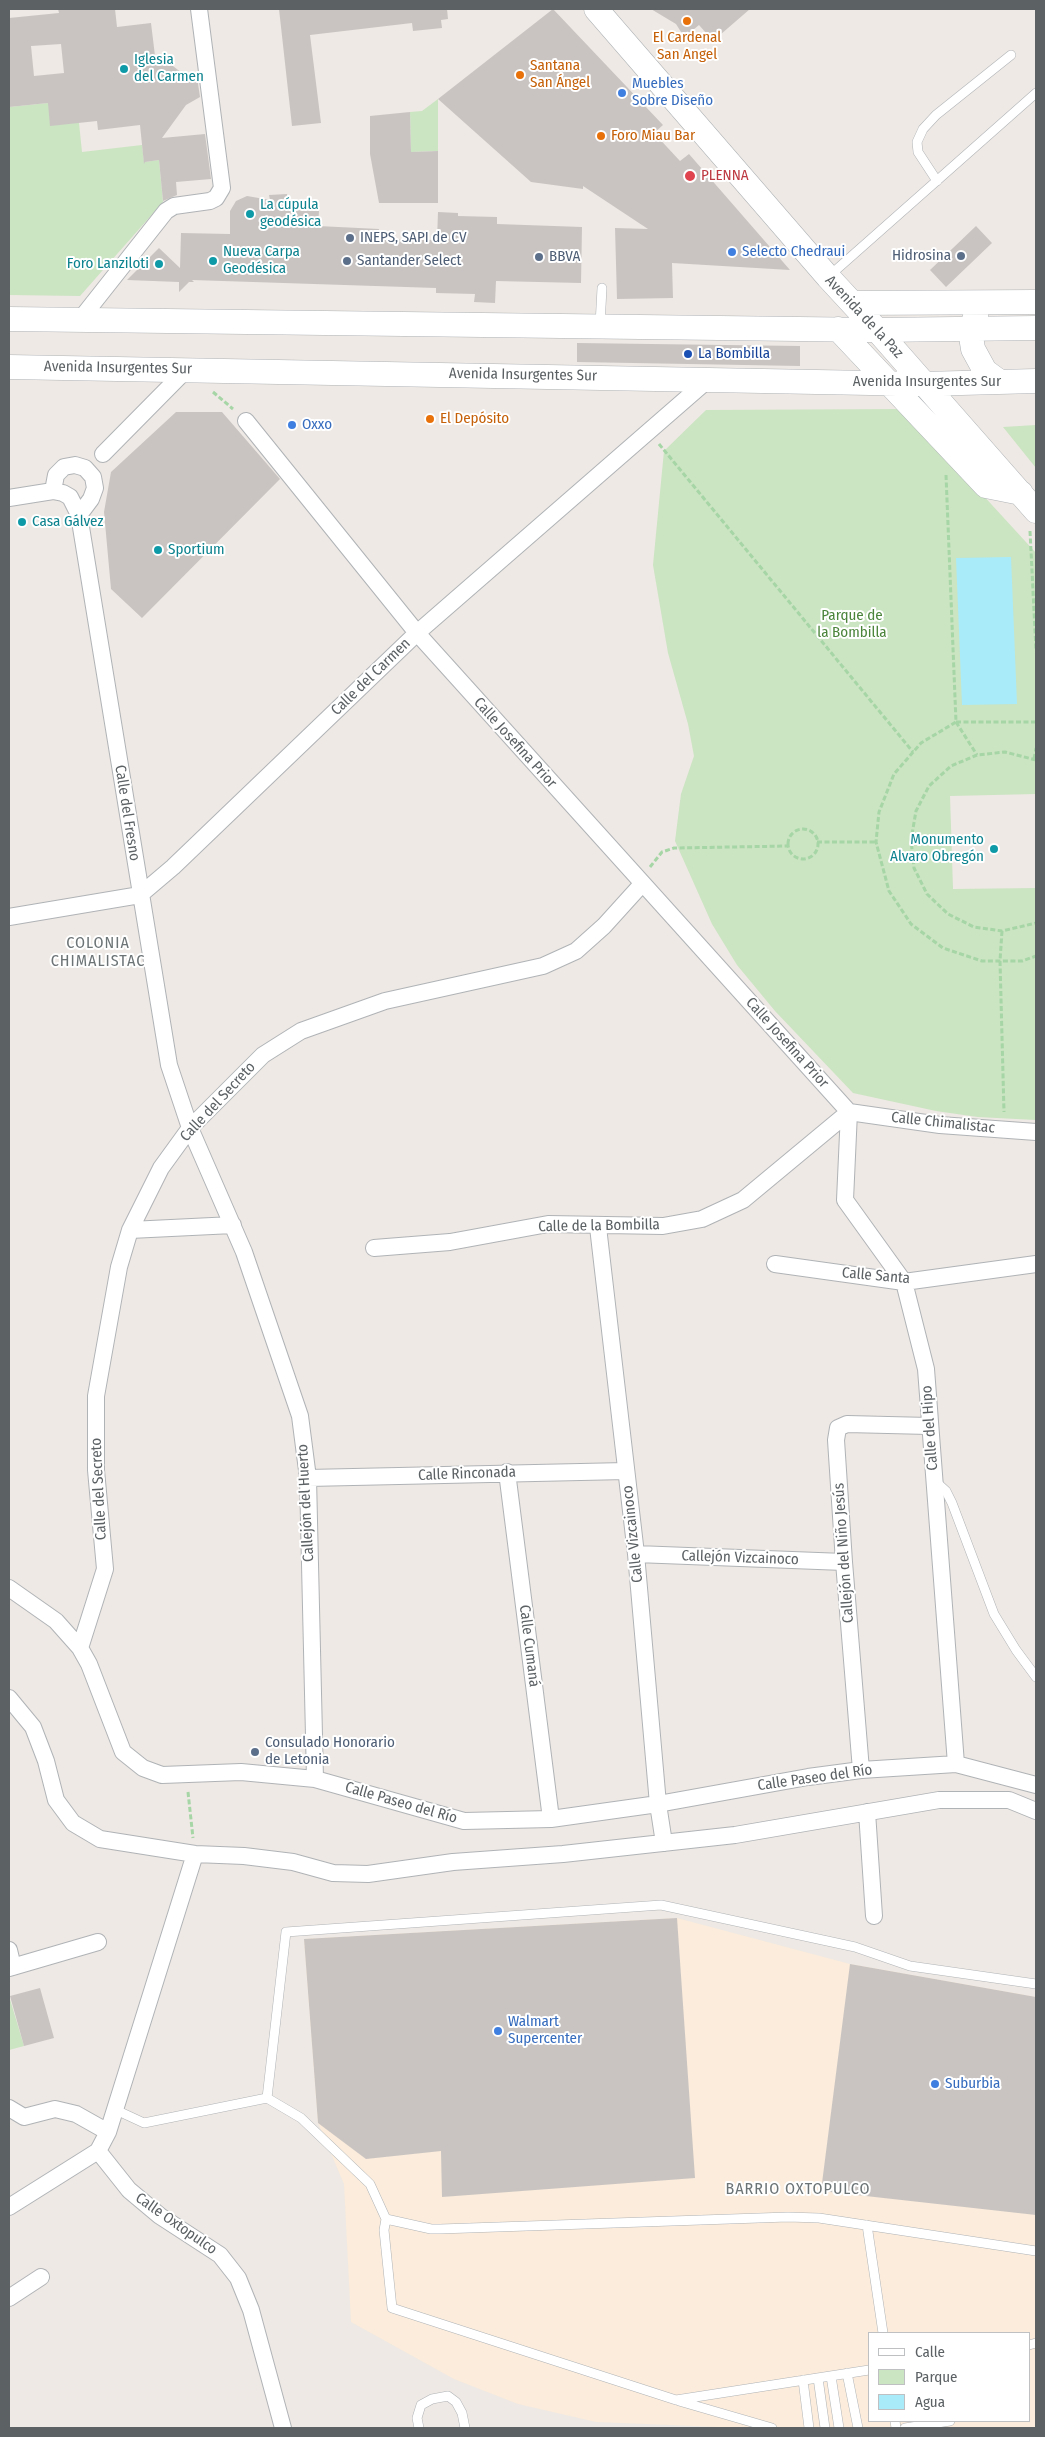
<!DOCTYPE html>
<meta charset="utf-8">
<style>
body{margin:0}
#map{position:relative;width:1045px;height:2437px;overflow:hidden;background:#eee9e4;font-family:"Fira Sans Condensed",sans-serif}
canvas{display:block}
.frame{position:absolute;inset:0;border:10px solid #5c6164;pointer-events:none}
.legend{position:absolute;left:868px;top:2332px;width:162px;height:90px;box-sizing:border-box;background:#fff;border:1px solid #bec0c1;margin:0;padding:6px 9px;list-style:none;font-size:15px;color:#5c6164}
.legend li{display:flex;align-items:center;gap:10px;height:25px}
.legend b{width:25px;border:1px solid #bec0c1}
</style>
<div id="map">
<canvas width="1045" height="2437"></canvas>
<div class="frame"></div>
<ul class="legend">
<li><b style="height:6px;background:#fff"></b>Calle</li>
<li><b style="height:14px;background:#cbe4c2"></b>Parque</li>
<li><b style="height:14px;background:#a9ebf9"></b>Agua</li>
</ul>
</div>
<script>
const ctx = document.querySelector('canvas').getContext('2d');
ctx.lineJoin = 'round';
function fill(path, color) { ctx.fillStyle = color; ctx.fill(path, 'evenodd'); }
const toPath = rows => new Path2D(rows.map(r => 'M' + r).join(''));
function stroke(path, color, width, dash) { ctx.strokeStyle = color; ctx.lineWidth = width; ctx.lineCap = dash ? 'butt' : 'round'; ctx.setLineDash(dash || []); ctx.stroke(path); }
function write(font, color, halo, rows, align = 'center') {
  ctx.font = font + ' "Fira Sans Condensed",sans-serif'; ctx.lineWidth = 4; ctx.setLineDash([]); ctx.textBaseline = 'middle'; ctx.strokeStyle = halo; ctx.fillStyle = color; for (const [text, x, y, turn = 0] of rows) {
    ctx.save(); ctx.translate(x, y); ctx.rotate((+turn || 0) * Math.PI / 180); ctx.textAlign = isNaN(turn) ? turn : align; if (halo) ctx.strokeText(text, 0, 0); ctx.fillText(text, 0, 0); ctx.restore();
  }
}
fill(toPath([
 [677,1918,850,1964,1036,1997,1036,2428,744,2428,596,2422,518,2404,454,2379,351,2322,344,2184,318,2123,304,1939],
 [869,2333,1029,2333,1029,2421,869,2421]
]), '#fbecdb');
fill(toPath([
 [438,99,438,151,411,152,410,112,422,111],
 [48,103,79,123,82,152,142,145,144,162,159,160,163,202,80,296,9,295,9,107],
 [904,409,1036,553,1036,794,950,796,953,889,1036,888,1036,1120,978,1117,936,1111,853,1093,775,1011,737,965,712,924,675,841,681,794,694,756,688,724,668,653,653,565,664,451,706,410],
 [1036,425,1036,468,1003,427],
 [9,1996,24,2046,9,2050]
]), '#cbe4c2');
fill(toPath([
 [1011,557,1017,704,962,705,956,558]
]), '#a9ebf9');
fill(toPath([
 [58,9,115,9,117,27,151,23,156,64,173,66,183,74,197,77,200,97,186,105,162,138,205,134,211,179,176,182,177,195,163,201,159,160,145,162,144,164,140,125,98,130,97,121,50,126,48,103,9,107,9,18,59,13],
 [61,44,64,73,34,76,31,46],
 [279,9,447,9,448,19,441,20,442,28,413,31,412,23,310,35,321,123,292,126],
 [553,9,663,125,654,133,680,161,689,154,790,270,672,263,673,298,617,299,615,228,648,229,583,186,583,189,531,182,438,99],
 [651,9,750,9,713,41,699,25,687,35,681,32,676,24],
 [410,112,411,152,438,151,438,203,379,203,370,154,370,116],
 [287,194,288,210,319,211,318,226,379,229,378,239,437,240,438,212,458,213,458,216,497,217,497,224,582,227,581,283,496,281,495,303,474,302,475,294,436,293,436,288,192,280,194,282,189,282,179,292,179,282,127,280,159,248,180,268,181,233,230,234,230,211,236,201,247,196,270,200,269,195],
 [976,226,992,243,946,287,930,270],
 [577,343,800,346,800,366,577,362],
 [176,412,222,412,280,479,142,618,111,589,104,512,111,472],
 [677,1918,695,2178,442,2197,441,2151,366,2159,318,2123,304,1939],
 [850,1964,1036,1997,1036,2215,821,2191],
 [40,1988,54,2038,24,2046,10,1996]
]), '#c9c4c2');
const lane = toPath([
 [937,181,918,152,917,142,923,129,936,115,1011,55],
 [828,277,1036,93],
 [600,325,602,288],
 [935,1481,946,1491,952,1503,994,1614,1016,1650,1036,1677],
 [267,2098,286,1932,661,1905,855,1947,910,1966,1036,1984],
 [116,2110,144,2123,267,2098,301,2118,370,2184,386,2219,384,2230,392,2308,676,2400,869,2370],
 [386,2219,431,2229,440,2229,788,2217,819,2218,1036,2251],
 [867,2225,883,2333],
 [1029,2345,1036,2343],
 [847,2373,858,2428],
 [831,2376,839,2428],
 [818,2378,825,2428],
 [803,2380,809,2428],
 [679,2401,772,2428],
 [895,2421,896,2428],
 [419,2428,417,2418,421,2405,432,2399,448,2396,456,2402,462,2413,465,2428],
 [905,2428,950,2421]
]);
const street = toPath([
 [79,321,166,211,174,206,210,201,216,198,222,188,199,9],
 [246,421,417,633,849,1112],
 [103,454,187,369],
 [53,491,56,475,64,467,75,465,85,468,93,477,95,488,91,499,79,515],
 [9,498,53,491,63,493,70,497,79,515,169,1065,190,1128,244,1252,300,1416,308,1478,315,1779],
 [9,917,140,895,173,867,417,633,710,378],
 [849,1112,845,1200,904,1282,926,1369,956,1764],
 [849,1112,940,1125,1036,1132],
 [598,1227,636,1554,658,1804,664,1843],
 [130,1230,233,1225],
 [374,1248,450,1242,548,1224,663,1226,702,1219,743,1200,849,1112],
 [775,1264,904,1282,1036,1264],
 [507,1472,551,1819],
 [308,1478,626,1471],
 [636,1554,844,1562],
 [9,1588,56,1621,80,1648,89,1664,123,1752,143,1768,162,1775,241,1772,315,1779,464,1821,551,1819,658,1804,808,1777,861,1770,956,1764,1036,1785],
 [80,1648,105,1569,96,1470,96,1396,119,1267,130,1230,161,1168,190,1128,263,1055,301,1031,385,1001,543,966,576,951,604,926,642,884],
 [9,1698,33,1727,46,1761,56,1800,73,1823,100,1839,195,1854,244,1856,293,1862,333,1873,368,1874,453,1862,563,1854,735,1835,939,1800,1009,1800,1036,1811],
 [861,1770,844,1562,836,1440,838,1428,847,1424,929,1426],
 [867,1812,874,1916],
 [9,1950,13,1967],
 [9,1968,98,1942],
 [9,2108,24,2117,55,2109,76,2114,108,2132],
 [98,2151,129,2190,160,2216,220,2255,238,2278,251,2310,283,2428],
 [9,2207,98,2151,108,2132,195,1854],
 [9,2298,41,2277]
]);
const secondary = toPath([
 [596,9,828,277,877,330,1036,511],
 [852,303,1036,302],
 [976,315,970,330,973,349,985,371,1000,382],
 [9,319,877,330,1036,328],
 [838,329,986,486,1021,493],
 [9,367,924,384,1036,381]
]);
stroke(lane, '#b0b3b6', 10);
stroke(street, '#b0b3b6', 18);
stroke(secondary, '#afb3b6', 25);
stroke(toPath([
 [213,392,233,409],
 [659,444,913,752],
 [946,475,956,722,921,743,894,774,879,812,876,842,889,891,911,924,943,948,982,961,1022,961,1036,956],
 [1030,531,1036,650],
 [956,722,1036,722],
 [956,722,977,755],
 [1034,759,1036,748],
 [1036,760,1005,752,977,755,951,766,929,786,916,811,911,840,914,868,927,894,948,914,974,927,1002,931,1036,923],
 '788 844a15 15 0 1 1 30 0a15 15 0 1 1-30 0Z',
 [817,842,876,842],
 [650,867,662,852,674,848,789,846],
 [1002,931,1000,961,1004,1112],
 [188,1792,193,1838]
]), '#a6d5a6', 3, [5, 2.5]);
stroke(lane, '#fff', 9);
stroke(street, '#fff', 16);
stroke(secondary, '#fff', 24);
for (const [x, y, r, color] of [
 [687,21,5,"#e8710a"],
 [124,69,5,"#0f9aa8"],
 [520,75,5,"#e8710a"],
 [622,93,5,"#3f7fe0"],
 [601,136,5,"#e8710a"],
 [690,176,6,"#e0444e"],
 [250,214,5,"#0f9aa8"],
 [350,238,5,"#5c6f8a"],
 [732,252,5,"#3f7fe0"],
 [961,256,5,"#5c6f8a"],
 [539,257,5,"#5c6f8a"],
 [213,261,5,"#0f9aa8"],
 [347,261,5,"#5c6f8a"],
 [159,264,5,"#0f9aa8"],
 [688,354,5,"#1a4fb4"],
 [430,419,5,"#e8710a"],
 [292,425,5,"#3f7fe0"],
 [22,522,5,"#0f9aa8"],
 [158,550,5,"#0f9aa8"],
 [994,849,5,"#0f9aa8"],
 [255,1752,5,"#5c6f8a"],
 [498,2031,5,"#3f7fe0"],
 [935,2084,5,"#3f7fe0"]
]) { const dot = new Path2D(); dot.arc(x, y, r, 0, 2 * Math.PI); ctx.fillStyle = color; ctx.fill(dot); stroke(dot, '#fff', 2); }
write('15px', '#c56008', '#fff', [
 ["El Cardenal",687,38,"center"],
 ["San Angel",687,55,"center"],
 ["Santana",530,66],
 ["San Ángel",530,83],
 ["Foro Miau Bar",611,136],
 ["El Depósito",440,419]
], 'left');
write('15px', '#0d838f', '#fff', [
 ["Iglesia",134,60],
 ["del Carmen",134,77],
 ["La cúpula",260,205],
 ["geodésica",260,222],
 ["Nueva Carpa",223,252],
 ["Geodésica",223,269],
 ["Foro Lanziloti",149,264,"right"],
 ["Casa Gálvez",32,522],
 ["Sportium",168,550],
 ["Monumento",984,840,"right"],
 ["Alvaro Obregón",984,857,"right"]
], 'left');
write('15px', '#366cbe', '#fff', [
 ["Muebles",632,84],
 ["Sobre Diseño",632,101],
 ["Selecto Chedraui",742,252],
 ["Oxxo",302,425],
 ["Walmart",508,2022],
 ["Supercenter",508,2039],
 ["Suburbia",945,2084]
], 'left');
write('15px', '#be3a42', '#fff', [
 ["PLENNA",701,176]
], 'left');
write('15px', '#4e5e75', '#fff', [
 ["INEPS, SAPI de CV",360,238],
 ["Hidrosina",951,256,"right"],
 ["BBVA",549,257],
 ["Santander Select",357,261],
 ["Consulado Honorario",265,1743],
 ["de Letonia",265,1760]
], 'left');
write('15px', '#5c6164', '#fff', [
 ["Avenida de la Paz",864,317,47],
 ["Avenida Insurgentes Sur",118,368,1],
 ["Avenida Insurgentes Sur",523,375,1],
 ["Avenida Insurgentes Sur",927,382],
 ["Calle del Carmen",371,677,-44],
 ["Calle Josefina Prior",515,743,48],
 ["Calle del Fresno",127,813,81],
 ["Calle Josefina Prior",787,1043,48],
 ["Calle del Secreto",218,1102,-47],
 ["Calle Chimalistac",943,1123,6],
 ["Calle de la Bombilla",599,1226,-1],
 ["Calle Santa",876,1276,5],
 ["Calle del Hipo",930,1428,-94],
 ["Calle Rinconada",467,1474,-2],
 ["Calle del Secreto",99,1489,-93],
 ["Callejón del Huerto",306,1503,-93],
 ["Calle Vizcainoco",633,1534,-96],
 ["Callejón del Niño Jesús",844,1553,-94],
 ["Callejón Vizcainoco",740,1558,2],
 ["Calle Cumaná",529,1646,83],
 ["Calle Paseo del Río",815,1778,-8],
 ["Calle Paseo del Río",401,1803,16],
 ["Calle Oxtopulco",176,2224,35]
]);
write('15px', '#164399', '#fff', [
 ["La Bombilla",698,354]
], 'left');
write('15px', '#4b843b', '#fff', [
 ["Parque de",852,616],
 ["la Bombilla",852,633]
]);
ctx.letterSpacing = '1px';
write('16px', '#6d7476', '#fff', [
 ["COLONIA",98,944],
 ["CHIMALISTAC",98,962],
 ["BARRIO OXTOPULCO",798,2190]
]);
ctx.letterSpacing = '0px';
</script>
